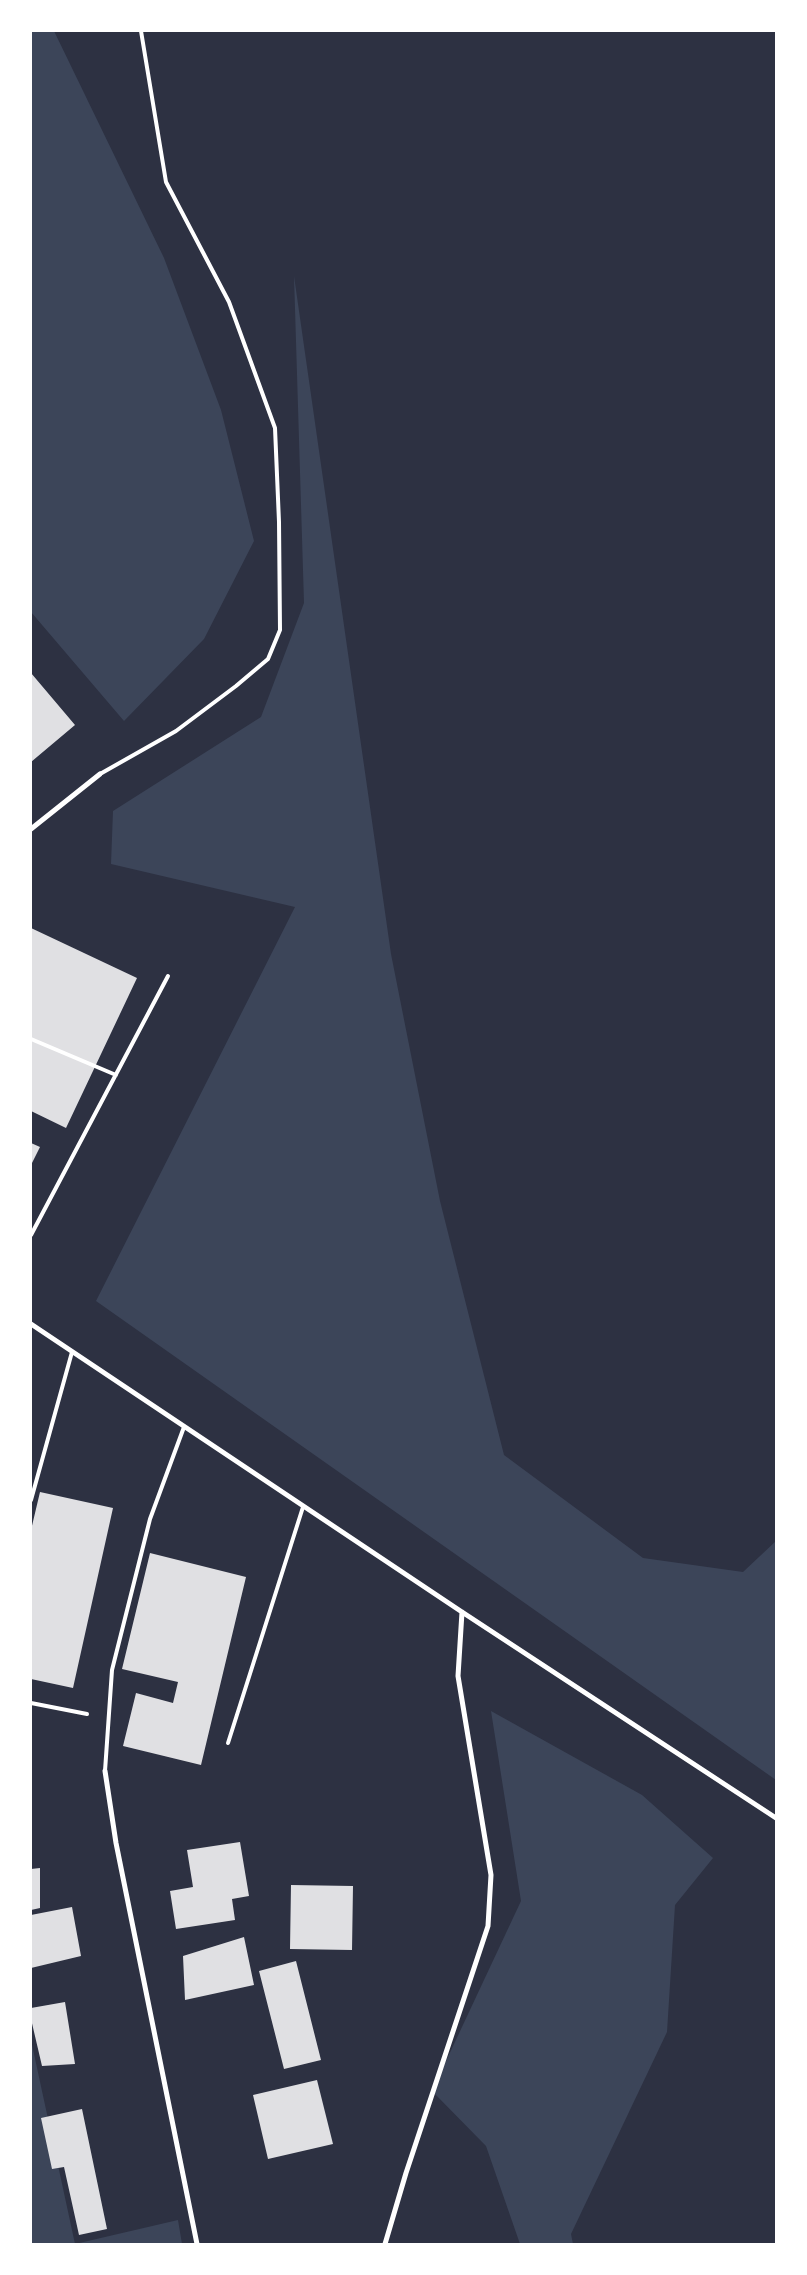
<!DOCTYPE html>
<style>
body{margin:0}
#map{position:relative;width:807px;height:2275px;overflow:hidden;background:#2d3142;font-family:"Playfair Display",serif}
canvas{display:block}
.frame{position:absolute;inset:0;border:32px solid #fff;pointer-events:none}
</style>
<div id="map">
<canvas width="807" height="2275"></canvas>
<div class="frame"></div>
</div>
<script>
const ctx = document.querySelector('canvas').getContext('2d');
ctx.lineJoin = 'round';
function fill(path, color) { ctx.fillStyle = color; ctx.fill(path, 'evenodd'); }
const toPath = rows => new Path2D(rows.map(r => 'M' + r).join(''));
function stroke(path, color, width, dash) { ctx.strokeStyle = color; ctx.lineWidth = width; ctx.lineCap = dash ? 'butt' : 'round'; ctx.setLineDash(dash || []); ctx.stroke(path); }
fill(toPath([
 [31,31,54,31,164,258,221,410,254,541,204,639,124,721,31,612],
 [294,276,391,954,440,1201,504,1455,643,1558,743,1572,776,1541,776,1780,96,1301,295,907,111,864,113,811,261,717,304,603],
 [491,1711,642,1795,713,1858,675,1905,667,2032,571,2234,573,2244,520,2244,486,2146,432,2091,521,1901],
 [31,2040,75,2244,31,2244],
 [178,2220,182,2244,75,2244]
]), '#3c4559');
fill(toPath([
 [31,673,75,725,31,762],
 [31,928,137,978,66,1128,31,1111],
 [31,1143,40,1147,31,1165],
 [40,1492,113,1508,73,1688,31,1679,31,1530],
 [150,1553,246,1577,201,1765,123,1746,136,1693,173,1703,178,1682,122,1669],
 [240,1842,249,1896,232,1899,235,1920,176,1929,170,1891,193,1887,187,1850],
 [40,1868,40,1908,31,1910,31,1869],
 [291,1885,353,1886,352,1950,290,1949],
 [72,1907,81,1956,31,1968,31,1915],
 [244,1937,254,1985,185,2000,183,1956],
 [296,1961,321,2060,284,2069,259,1971],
 [65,2002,75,2064,42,2066,31,2019,31,2008],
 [317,2080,333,2144,268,2159,253,2095],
 [82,2109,107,2229,79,2235,64,2167,52,2169,41,2118]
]), '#e0e0e3');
stroke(toPath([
 [100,774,176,731,236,686,268,659,280,630,279,522,275,428,229,302,166,182,141,31],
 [31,1039,116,1075],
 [31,1235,168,976],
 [31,1500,72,1352],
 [31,1703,87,1714],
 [228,1743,303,1507],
 [105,1771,112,1670,150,1519,184,1427]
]), '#fff', 4);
stroke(toPath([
 [31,829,100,774],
 [31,1324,462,1612,776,1818],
 [105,1771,116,1843,197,2244],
 [385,2244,406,2173,488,1926,491,1875,458,1676,462,1612]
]), '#fff', 5);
</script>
